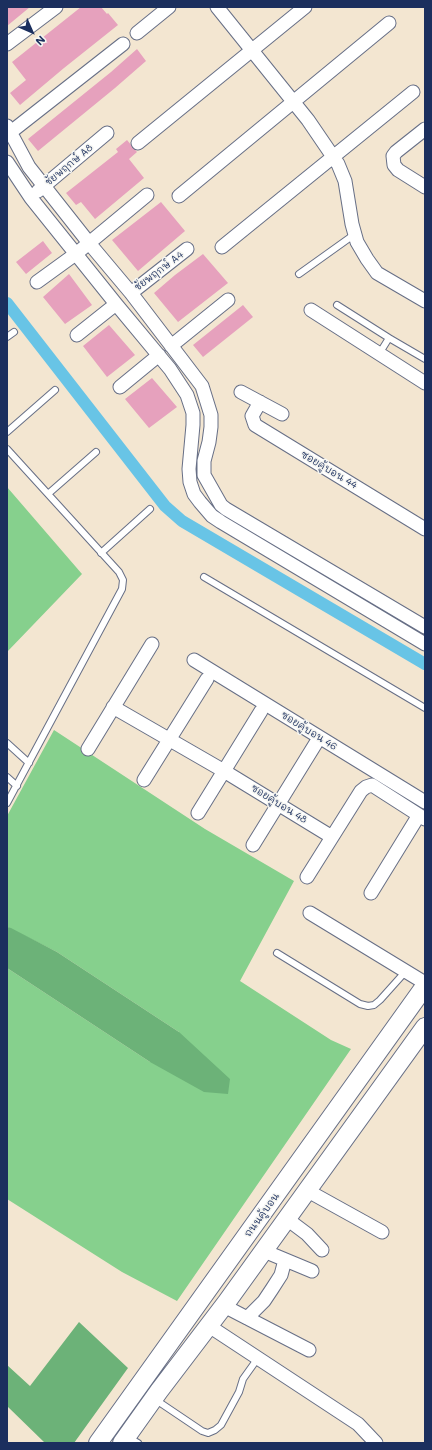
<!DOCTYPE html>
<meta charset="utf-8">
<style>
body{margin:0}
#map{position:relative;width:432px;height:1450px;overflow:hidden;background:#f3e6d1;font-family:Mali,sans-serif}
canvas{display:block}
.frame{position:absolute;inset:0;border:8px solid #1b2f5e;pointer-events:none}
.north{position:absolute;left:12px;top:12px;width:40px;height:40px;-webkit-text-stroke:3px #f6f6f2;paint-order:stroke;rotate:135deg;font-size:11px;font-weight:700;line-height:16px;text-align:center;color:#1b2f5e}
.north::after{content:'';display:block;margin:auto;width:14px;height:18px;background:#1b2f5e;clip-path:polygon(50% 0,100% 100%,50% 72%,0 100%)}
</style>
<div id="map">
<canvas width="432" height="1450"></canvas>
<div class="frame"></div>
<div class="north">N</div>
</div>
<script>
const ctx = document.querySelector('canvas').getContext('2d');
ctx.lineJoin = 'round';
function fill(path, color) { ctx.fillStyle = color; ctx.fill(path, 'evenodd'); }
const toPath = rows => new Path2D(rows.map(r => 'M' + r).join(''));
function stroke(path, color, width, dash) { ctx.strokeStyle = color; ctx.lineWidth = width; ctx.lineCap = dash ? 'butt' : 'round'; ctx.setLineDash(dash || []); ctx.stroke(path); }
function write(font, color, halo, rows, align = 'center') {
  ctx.font = font + ' Mali,"Playpen Sans Thai",sans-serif'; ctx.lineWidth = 3; ctx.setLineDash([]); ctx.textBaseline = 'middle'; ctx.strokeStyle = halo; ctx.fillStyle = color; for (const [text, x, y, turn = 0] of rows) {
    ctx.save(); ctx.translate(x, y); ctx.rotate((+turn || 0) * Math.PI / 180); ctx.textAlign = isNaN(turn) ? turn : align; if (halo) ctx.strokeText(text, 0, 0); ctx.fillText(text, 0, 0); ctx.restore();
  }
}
fill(toPath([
 [7,487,82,574,7,652],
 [54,730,205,829,294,881,240,981,331,1040,351,1049,177,1301,122,1272,7,1199,7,968,150,1062,179,1032,57,952,7,927,7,816]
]), '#86d08d');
fill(toPath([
 [7,927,11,928,57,952,179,1032,230,1079,228,1094,204,1092,150,1062,7,968],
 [79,1322,128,1368,74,1443,45,1443,7,1406,7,1365,30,1386]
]), '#6cb278');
stroke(toPath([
 [7,303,165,506,182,521,425,664]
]), '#68c4e6', 12);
fill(toPath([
 [7,7,30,7,7,26],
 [81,7,101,7,107,14,108,13,118,25,64,68,20,105,10,93,26,80,12,62],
 [137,49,146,61,115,88,38,151,28,139,111,72],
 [127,140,137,152,129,159,144,178,95,219,81,202,76,205,66,193,118,152,116,149],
 [161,202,185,231,138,271,112,240],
 [43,241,52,253,26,274,16,262],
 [203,254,228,283,178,322,154,293,175,275],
 [69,274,92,305,65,324,43,297],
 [243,305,253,317,203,357,193,345],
 [109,325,135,355,107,377,83,346],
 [152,378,177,407,149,428,125,399]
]), '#e6a1bd');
const lane = toPath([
 [299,274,355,234],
 [337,305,389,338],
 [7,337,14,332],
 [379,354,389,338,425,359],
 [7,432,55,390],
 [7,449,119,572,123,580,122,589,7,803],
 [48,494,96,452],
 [101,553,150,509],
 [204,577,425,708],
 [7,743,29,763],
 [7,777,17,786],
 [277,953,360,1004,368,1006,374,1005,380,1000,406,971],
 [156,1400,202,1431,208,1433,215,1430,221,1425,239,1392,243,1379,258,1358],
 [128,1437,138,1443]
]);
const street = toPath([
 [217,7,308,120,338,164,345,181,352,224,357,242,367,259,377,273,425,301],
 [137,33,169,7],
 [7,44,56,7],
 [7,126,29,167,89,243,131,293,202,386,211,415,211,427,209,442,204,461,204,475,221,505,226,509,425,627],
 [425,129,396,152,393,156,394,165,398,170,425,187],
 [7,135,123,44],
 [138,143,305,7],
 [7,162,31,198,116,304,170,369,187,395,193,413,193,425,189,469,190,482,194,494,200,502,212,516,221,522,425,644],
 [38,191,107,133],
 [179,196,389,23],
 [222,247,413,92],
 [37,282,77,253,147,195],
 [131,293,187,249],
 [311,310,425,383],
 [77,335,116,304],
 [171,346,228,300],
 [120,387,159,355],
 [241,392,282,414],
 [260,402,252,416,255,425,425,529],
 [194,660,425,802],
 [113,707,224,771,332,837],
 [88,749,152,644],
 [144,780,207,679],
 [198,813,261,711],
 [253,845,316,743],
 [307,877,361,791,366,787,372,785,425,819],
 [371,893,419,815],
 [310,913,425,983],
 [308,1191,382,1232],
 [287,1219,307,1234,322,1250],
 [264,1251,312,1271],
 [224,1306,309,1350],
 [247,1318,264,1301,272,1289,281,1275,285,1260],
 [209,1326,358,1424,376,1443]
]);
const secondary = toPath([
 [98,1443,425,986],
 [122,1443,159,1391,226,1303,425,1027]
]);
stroke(lane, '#676f86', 8);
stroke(street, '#676f86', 15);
stroke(secondary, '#676f86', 20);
stroke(lane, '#fff', 6);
stroke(street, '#fff', 13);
stroke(secondary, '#fff', 18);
write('10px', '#1b2f5e', '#f6f6f2', [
 ["ชัยพฤกษ์ A8",69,165,-40],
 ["ชัยพฤกษ์ A4",159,271,-37],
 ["ซอยคู้บอน 44",329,470,31],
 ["ซอยคู้บอน 46",309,731,32],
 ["ซอยคู้บอน 48",279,804,32],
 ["ถนนคู้บอน",262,1215,-54]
]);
</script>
